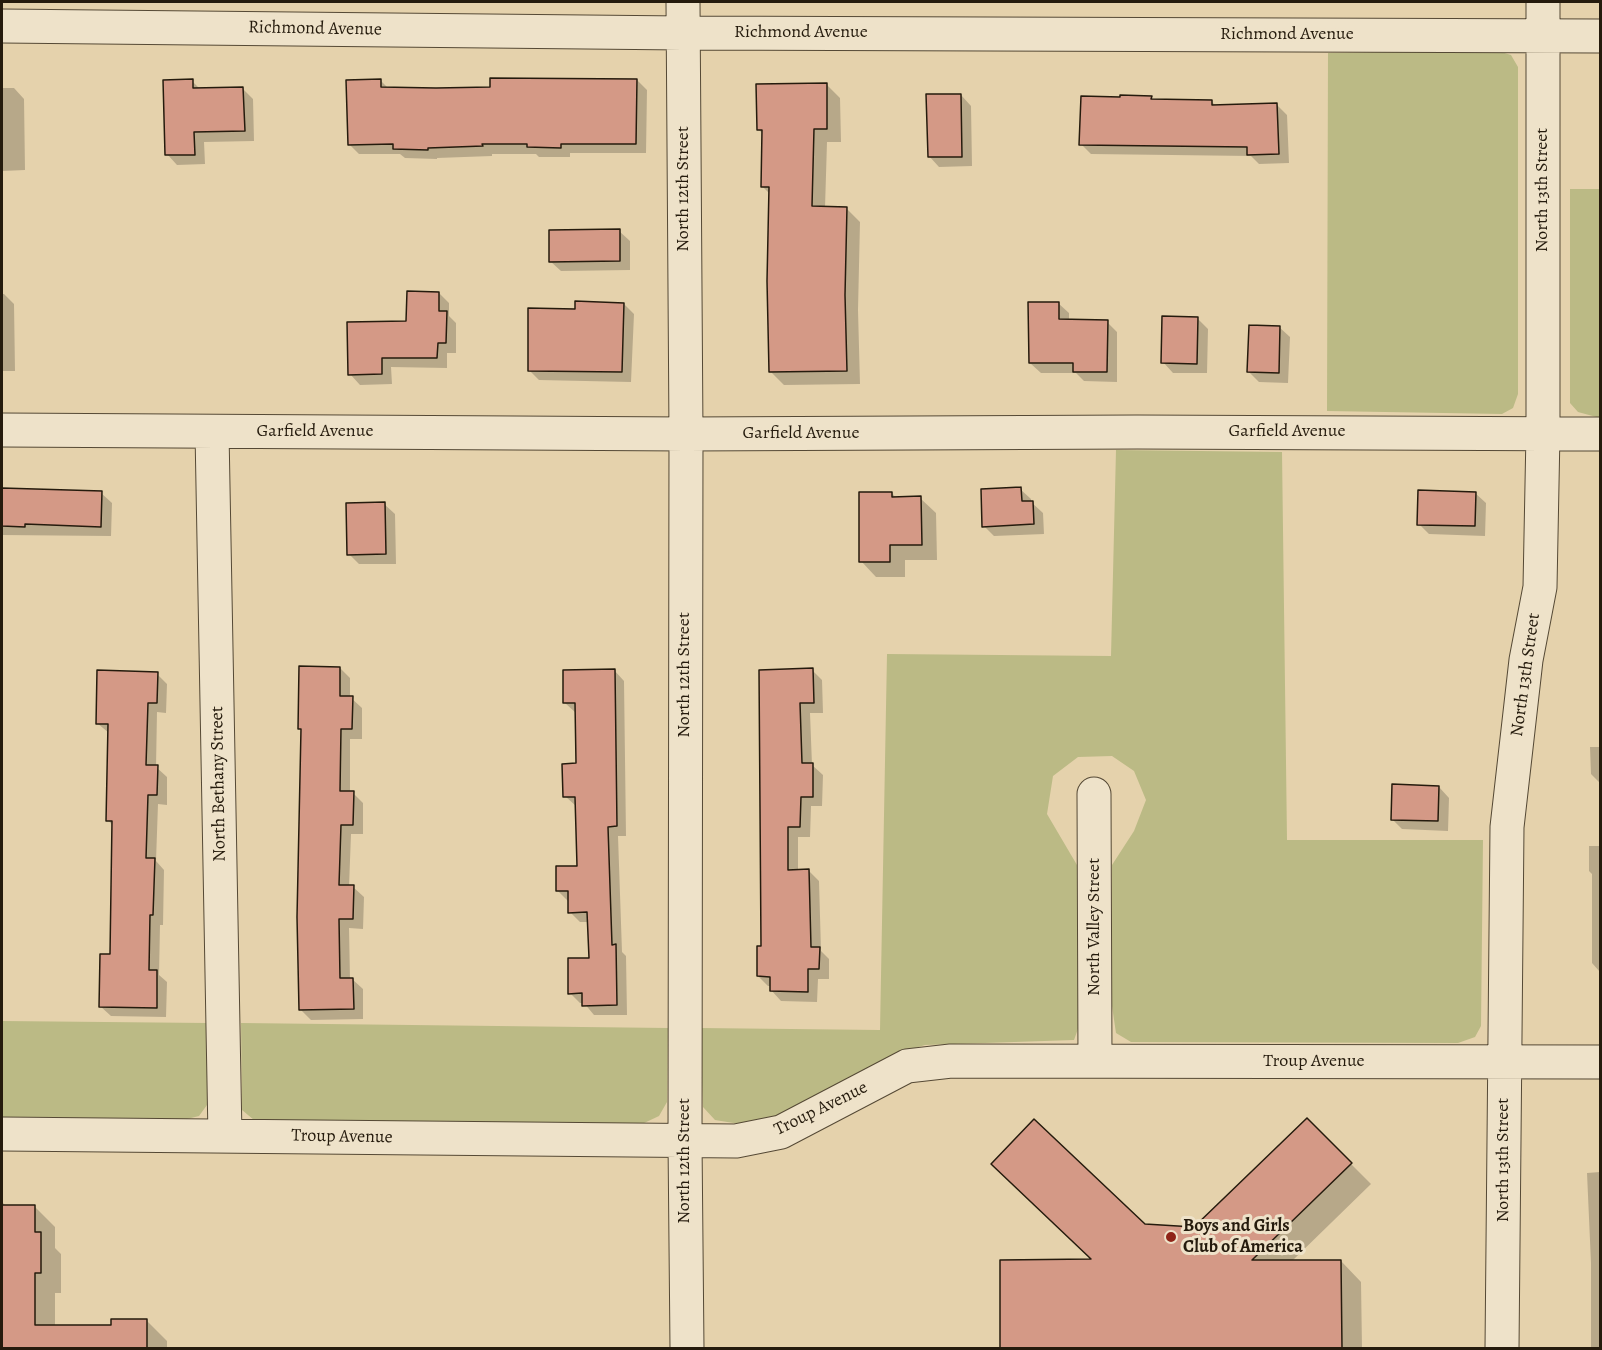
<!DOCTYPE html>
<style>
body{margin:0}
#map{position:relative;width:1602px;height:1350px;overflow:hidden;background:#e5d2ac;font-family:Alegreya,serif}
canvas{display:block}
.frame{position:absolute;inset:0;border:3px solid #251b0d;pointer-events:none}
</style>
<div id="map">
<canvas width="1602" height="1350"></canvas>
<div class="frame"></div>
</div>
<script>
const ctx = document.querySelector('canvas').getContext('2d');
ctx.lineJoin = 'round';
function fill(path, color) { ctx.fillStyle = color; ctx.fill(path, 'evenodd'); }
const toPath = rows => new Path2D(rows.map(r => 'M' + r).join(''));
function stroke(path, color, width, dash) { ctx.strokeStyle = color; ctx.lineWidth = width; ctx.lineCap = dash ? 'butt' : 'round'; ctx.setLineDash(dash || []); ctx.stroke(path); }
function write(font, color, halo, rows, align = 'center') {
  ctx.font = font + ' Alegreya,serif'; ctx.lineWidth = 6; ctx.setLineDash([]); ctx.textBaseline = 'middle'; ctx.strokeStyle = halo; ctx.fillStyle = color; for (const [text, x, y, turn = 0] of rows) {
    ctx.save(); ctx.translate(x, y); ctx.rotate((+turn || 0) * Math.PI / 180); ctx.textAlign = isNaN(turn) ? turn : align; if (halo) ctx.strokeText(text, 0, 0); ctx.fillText(text, 0, 0); ctx.restore();
  }
}
fill(toPath([
 [1495,50,1511,55,1518,67,1518,394,1513,408,1502,414,1327,411,1328,53],
 [1570,189,1600,189,1600,418,1578,412,1570,403],
 [1116,450,1282,452,1287,840,1483,840,1481,1026,1475,1037,1458,1043,1131,1042,1116,1033,1112,1006,1112,865,1134,831,1146,800,1134,771,1112,756,1078,757,1053,776,1047,814,1077,865,1079,1026,1074,1040,925,1045,892,1055,784,1115,746,1125,715,1120,703,1107,700,1028,880,1030,887,654,1111,656],
 [2,1021,207,1023,207,1105,199,1116,183,1120,2,1119],
 [241,1023,668,1028,667,1102,659,1116,642,1124,254,1120,242,1110]
]), '#bbba85');
fill(toPath([
 [380,80,388,88,436,90,637,80,647,90,646,153,570,153,570,157,539,157,536,154,492,154,492,156,437,158,437,159,405,158,400,154,359,154,349,144],
 [192,81,201,90,243,89,253,99,254,141,204,142,205,164,177,165,167,154],
 [826,84,840,98,841,142,827,142,825,208,846,208,860,222,858,310,860,384,784,385,770,371,771,195,762,186,763,134,759,130],
 [2,88,14,88,24,99,25,170,2,171],
 [961,95,971,106,972,166,939,167,929,156],
 [1151,97,1154,100,1212,102,1216,106,1277,105,1287,115,1289,163,1259,164,1251,156,1091,154,1081,144],
 [619,231,630,241,630,270,561,271,550,261],
 [439,293,449,303,449,316,456,323,456,353,447,353,447,368,391,367,392,384,360,385,350,374],
 [2,294,4,294,14,304,15,371,2,371],
 [1058,303,1069,313,1069,321,1107,322,1117,332,1117,382,1084,381,1076,373,1041,373,1030,363],
 [624,304,634,314,631,382,539,380,529,370,576,310],
 [1198,319,1208,329,1207,373,1173,373,1163,362],
 [1279,327,1290,337,1288,383,1259,382,1249,372],
 [1020,489,1031,499,1031,502,1043,513,1044,534,994,536,984,526],
 [2,490,101,493,112,503,111,536,2,535],
 [892,493,896,498,920,498,936,513,937,560,905,560,905,577,876,577,861,561],
 [1475,493,1486,503,1485,536,1429,534,1419,524],
 [384,504,395,514,396,564,359,564,349,554],
 [340,668,350,678,350,697,362,708,362,739,350,739,350,793,353,793,363,803,363,834,351,834,349,887,353,887,364,897,363,929,349,928,350,979,352,979,363,989,363,1019,311,1020,301,1010,302,731,300,729],
 [614,670,624,681,626,836,618,836,622,952,626,956,627,1015,594,1015,584,1003,580,1003,570,993,590,959,589,922,580,922,570,912,568,901,558,891,579,867,577,807,565,796,578,765,576,713,565,703],
 [812,670,822,680,823,713,810,713,812,765,823,775,822,806,811,806,810,837,798,837,798,871,809,871,819,881,821,951,829,959,829,979,818,979,817,1002,781,1001,771,990,771,986,768,986,758,976,762,947,760,671],
 [157,674,167,684,166,713,157,712,156,767,167,777,167,805,158,804,156,861,164,870,163,925,160,925,159,975,167,982,166,1017,111,1016,100,1006,111,956,113,826,108,820,109,733,97,723],
 [1590,747,1600,747,1600,783,1591,774],
 [1439,787,1449,798,1448,831,1402,829,1392,819],
 [1589,846,1600,846,1600,972,1592,963,1592,874,1589,871],
 [1307,1120,1371,1184,1292,1261,1341,1261,1361,1282,1362,1348,1002,1348,1001,1262,1094,1261,1144,1226,1194,1229],
 [1600,1172,1600,1348,1591,1348,1591,1263,1587,1173],
 [2,1202,6,1206,34,1206,55,1227,55,1248,61,1254,61,1293,55,1293,55,1326,113,1326,146,1320,167,1341,167,1348,2,1348]
]), '#0003');
const building = toPath([
 [490,78,637,79,636,144,561,144,561,148,527,147,527,144,482,144,483,146,428,148,428,150,393,149,393,144,348,145,346,80,381,79,381,87,436,88,490,87,490,78],
 [193,79,193,88,243,87,245,131,194,132,195,155,165,155,163,80,193,79],
 [827,83,827,129,814,129,812,206,847,207,845,295,847,371,769,372,767,281,769,187,761,187,762,130,757,130,756,84,827,83],
 [926,94,961,94,962,157,928,157,926,94],
 [1120,95,1152,96,1151,99,1212,100,1212,105,1277,103,1279,154,1247,155,1247,147,1079,145,1081,96,1120,97,1120,95],
 [620,229,620,261,549,262,549,230,620,229],
 [407,291,439,292,439,311,447,311,446,343,438,343,437,358,382,358,382,374,348,375,347,322,406,321,407,291],
 [575,301,624,303,622,372,528,371,528,308,575,309,575,301],
 [1028,302,1059,302,1059,319,1108,320,1107,372,1073,372,1073,363,1029,363,1028,302],
 [1162,316,1198,317,1197,364,1161,363,1162,316],
 [1249,325,1280,326,1279,373,1247,372,1249,325],
 [1021,487,1022,501,1033,501,1034,524,982,527,981,489,1021,487],
 [2,488,102,491,101,527,25,524,25,527,2,526,2,488],
 [1418,490,1476,492,1475,526,1417,525,1418,490],
 [859,492,892,492,892,497,921,496,922,545,890,545,890,562,859,562,859,492],
 [385,502,386,554,347,555,346,503,385,502],
 [299,666,340,667,340,696,353,696,352,729,341,729,340,791,354,791,353,825,341,825,339,885,354,885,353,919,339,919,340,978,353,978,354,1009,299,1010,297,917,301,729,298,729,299,666],
 [813,668,814,703,800,703,802,763,813,763,813,797,801,797,800,827,788,827,788,870,809,869,811,947,820,947,819,969,808,969,808,992,770,991,770,977,757,976,757,946,761,946,759,670,813,668],
 [615,669,617,826,608,827,612,945,616,944,617,1005,582,1006,582,993,568,994,568,958,589,958,587,912,568,913,568,891,556,891,556,866,577,866,575,797,563,797,562,764,576,763,575,703,563,703,563,670,615,669],
 [97,670,158,672,157,703,148,703,146,765,158,765,157,795,148,795,146,858,155,858,153,915,150,915,149,970,157,970,157,1008,99,1007,100,954,110,954,112,821,106,821,108,724,96,724,97,670],
 [1392,784,1439,786,1438,821,1391,820,1392,784],
 [1307,1118,1352,1163,1252,1260,1341,1260,1342,1348,1000,1348,1000,1260,1091,1259,991,1164,1034,1119,1145,1224,1194,1227,1307,1118],
 [2,1205,35,1205,35,1232,41,1232,41,1273,35,1273,35,1325,111,1325,111,1319,147,1319,147,1348,2,1348,2,1205]
]);
fill(building, '#d49986');
stroke(building, '#251b0d', 1.5);
const minor = toPath([
 [683,2,686,434,685,1141,687,1348],
 [2,26,683,33,1600,36],
 [2,430,686,434,1137,432,1600,434],
 [212,432,225,1136],
 [1094,794,1095,1061],
 [2,1134,736,1141,781,1132,907,1066,951,1061,1600,1062],
 [1502,1348,1507,827,1526,660,1540,587,1543,433,1543,2]
]);
stroke(minor, '#554935', 35);
stroke(minor, '#eee2c9', 33);
for (const [x, y, r, color] of [
 [1171,1237,6,"#8f2418"]
]) { const dot = new Path2D(); dot.arc(x, y, r, 0, 2 * Math.PI); ctx.fillStyle = color; ctx.fill(dot); stroke(dot, '#eee2c9', 2); }
write('18px', '#251b0d', '#eee2c9', [
 ["Richmond Avenue",315,29,1],
 ["Richmond Avenue",801,33],
 ["Richmond Avenue",1287,35],
 ["North 12th Street",684,189,-90],
 ["North 13th Street",1543,190,-90],
 ["Garfield Avenue",315,432],
 ["Garfield Avenue",1287,432],
 ["Garfield Avenue",801,434],
 ["North 12th Street",685,675,-90],
 ["North 13th Street",1526,675,-82],
 ["North Bethany Street",219,784,-91],
 ["North Valley Street",1095,927,-90],
 ["Troup Avenue",1314,1062],
 ["Troup Avenue",821,1109,-26],
 ["Troup Avenue",342,1137,1],
 ["North 13th Street",1504,1160,-90],
 ["North 12th Street",685,1161,-90]
]);
write('bold 18px', '#251b0d', '#eee2c9', [
 ["Boys and Girls",1183,1227],
 ["Club of America",1183,1248]
], 'left');
</script>
